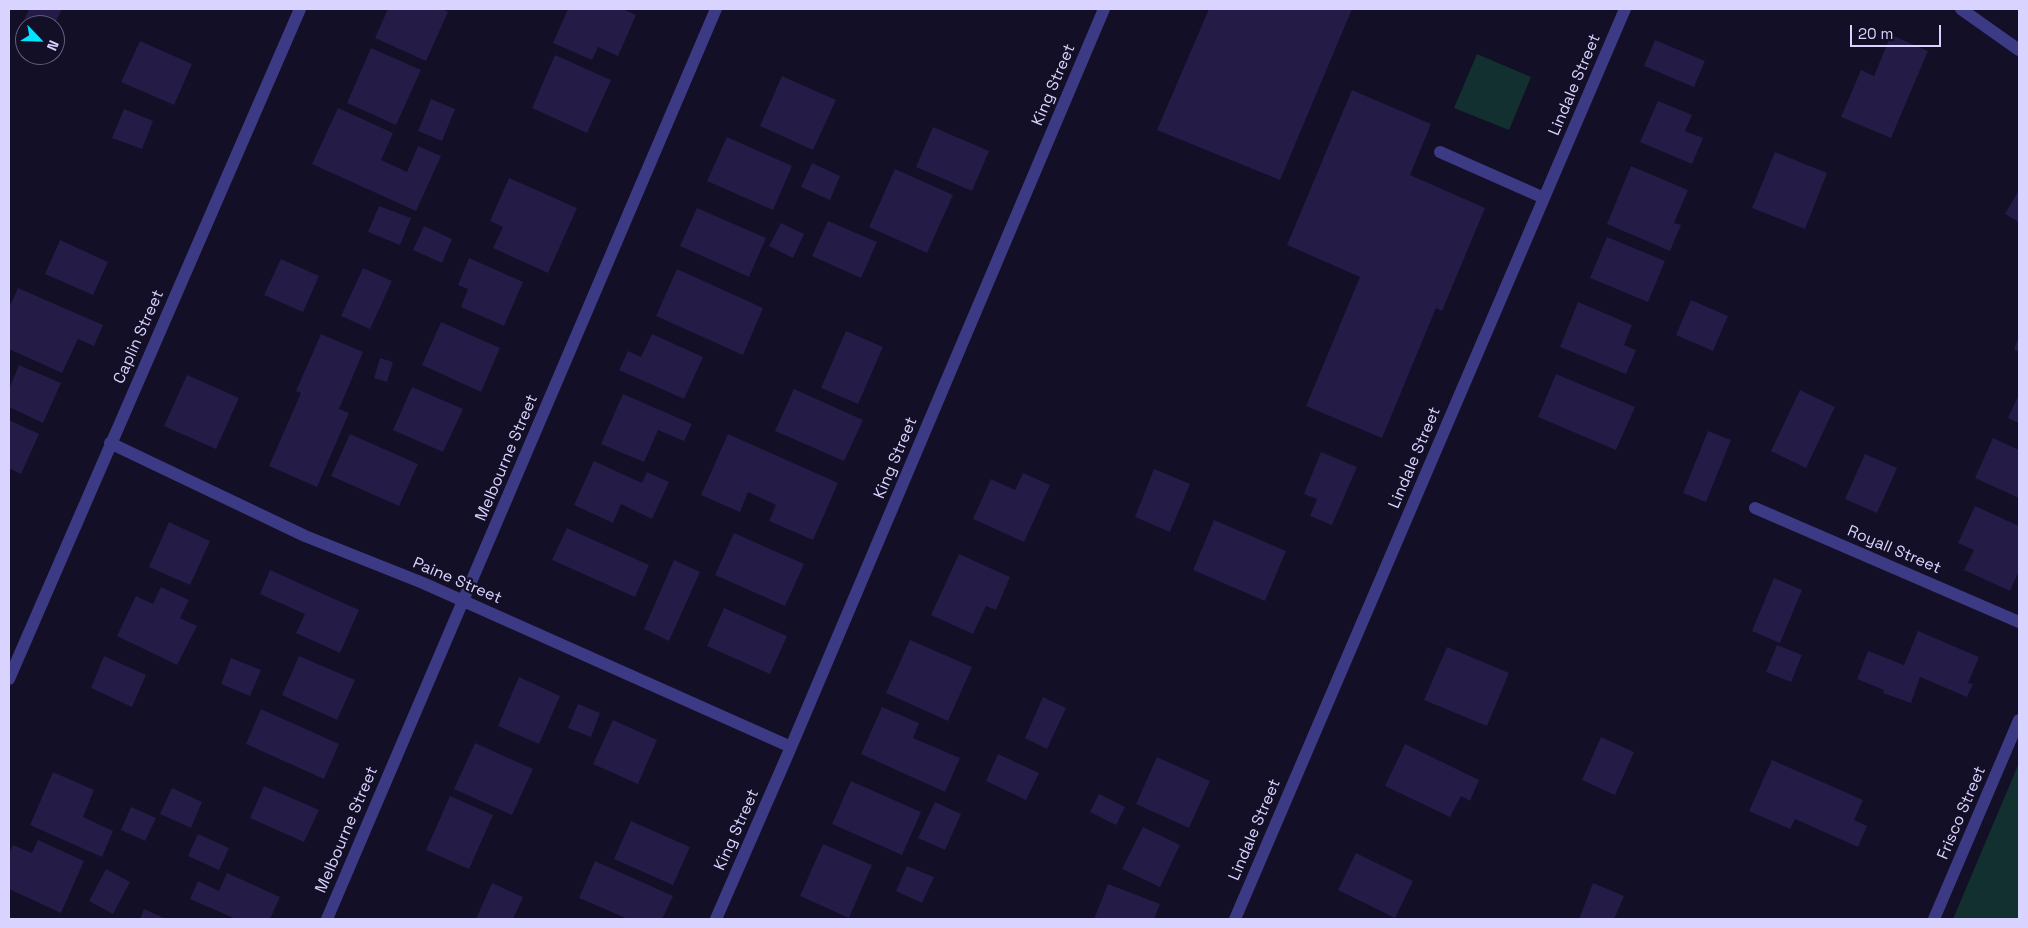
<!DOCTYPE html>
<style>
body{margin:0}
#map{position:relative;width:2028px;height:928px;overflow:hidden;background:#130f26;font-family:"Space Grotesk",sans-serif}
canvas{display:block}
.frame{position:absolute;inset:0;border:10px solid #d9d4ff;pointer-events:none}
.north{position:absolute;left:15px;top:15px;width:50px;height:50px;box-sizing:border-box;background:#130f26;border:1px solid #625e7d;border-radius:50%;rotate:114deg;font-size:14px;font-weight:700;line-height:20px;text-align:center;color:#d9d4ff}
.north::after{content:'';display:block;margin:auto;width:18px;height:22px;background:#00e5ff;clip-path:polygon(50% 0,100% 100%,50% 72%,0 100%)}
.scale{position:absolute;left:1850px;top:25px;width:91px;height:22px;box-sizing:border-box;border:2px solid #d9d4ff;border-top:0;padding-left:6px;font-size:15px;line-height:18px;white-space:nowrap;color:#d9d4ff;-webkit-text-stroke:4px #130f26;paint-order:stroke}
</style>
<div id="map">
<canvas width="2028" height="928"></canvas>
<div class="frame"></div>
<div class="north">N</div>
<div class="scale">20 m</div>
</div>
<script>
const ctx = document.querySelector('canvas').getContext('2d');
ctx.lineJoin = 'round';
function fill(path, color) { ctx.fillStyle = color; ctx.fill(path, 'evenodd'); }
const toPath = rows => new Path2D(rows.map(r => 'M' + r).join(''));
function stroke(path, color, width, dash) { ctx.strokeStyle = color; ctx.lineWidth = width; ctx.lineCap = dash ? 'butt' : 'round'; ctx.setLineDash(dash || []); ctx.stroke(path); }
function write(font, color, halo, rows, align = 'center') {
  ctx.font = font + ' "Space Grotesk",sans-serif'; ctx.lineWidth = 4.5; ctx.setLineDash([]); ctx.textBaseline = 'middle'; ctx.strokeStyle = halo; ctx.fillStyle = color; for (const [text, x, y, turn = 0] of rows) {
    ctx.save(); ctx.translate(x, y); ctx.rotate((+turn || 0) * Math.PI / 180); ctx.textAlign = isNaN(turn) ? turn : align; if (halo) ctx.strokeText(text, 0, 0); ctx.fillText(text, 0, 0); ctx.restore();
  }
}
fill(toPath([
 [1477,54,1531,77,1509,130,1454,108],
 [2019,763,2019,919,1953,919]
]), '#12302f');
fill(toPath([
 [29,9,62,9,54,25,25,25,25,45,15,41],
 [388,9,442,9,448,12,426,61,375,38],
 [568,9,623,9,636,15,618,56,598,47,592,60,553,43],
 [1209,9,1352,9,1280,180,1157,130],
 [1891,35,1928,51,1891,138,1841,117,1861,70,1874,76],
 [1655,40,1705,61,1694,87,1644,66],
 [140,41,192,64,174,105,121,82],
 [371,48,421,70,396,125,347,103],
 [555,55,611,80,587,133,532,108],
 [782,76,836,100,813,150,760,126],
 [1352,90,1431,124,1410,175,1485,208,1442,311,1436,308,1382,438,1306,406,1360,277,1287,245],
 [431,99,455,109,442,141,418,131],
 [1658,101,1692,115,1685,131,1703,138,1692,164,1640,142],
 [338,108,393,133,381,160,407,172,418,146,441,156,416,211,312,164],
 [124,109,153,121,142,149,112,138],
 [933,127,989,151,972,191,916,167],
 [727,137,792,166,773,210,707,181],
 [1775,152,1827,173,1805,229,1752,208],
 [812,163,840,176,830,200,801,187],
 [1631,166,1688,190,1674,223,1681,225,1670,251,1607,224],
 [895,169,953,195,927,253,869,227],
 [509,178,577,208,548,273,493,248,503,227,490,221],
 [2019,190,2019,222,2005,214],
 [379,206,411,218,400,245,368,232],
 [697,208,766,238,749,277,680,246],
 [828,221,877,242,861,278,812,256],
 [781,223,804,234,793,258,769,246],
 [424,226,452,239,442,263,413,250],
 [1607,237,1665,261,1648,302,1590,278],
 [60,240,108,262,93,295,45,274],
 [469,258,523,282,504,326,461,307,468,289,458,285],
 [281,259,319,276,303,312,264,295],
 [363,268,392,281,370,329,341,316],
 [677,269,763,308,743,355,656,316],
 [18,288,103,325,94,346,78,339,62,373,9,349,9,308],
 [1691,300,1728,316,1713,351,1676,335],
 [1578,302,1632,325,1624,345,1636,350,1626,374,1560,347],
 [441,322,500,348,481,392,422,365],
 [846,331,883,347,858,404,821,388],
 [321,334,363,352,339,409,349,413,317,487,269,466,301,393,296,391],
 [652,334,703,357,684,399,619,370,628,351,641,357],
 [2019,336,2019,352,2014,349],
 [380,358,393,362,387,382,374,378],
 [19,365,61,383,43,423,9,407,9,389],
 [1556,374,1635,407,1616,450,1538,417],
 [187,375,239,398,216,449,164,426],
 [412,387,463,409,443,452,393,430],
 [794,389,863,420,844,461,775,431],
 [1800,390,1835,407,1806,468,1771,451],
 [623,394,692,424,684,441,658,430,644,462,601,444],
 [2019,394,2019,423,2008,418],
 [9,420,39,434,21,474,9,468],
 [1708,431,1731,440,1706,502,1683,493],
 [350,434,418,464,399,506,331,476],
 [728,434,838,483,813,540,769,521,776,505,748,492,740,512,701,495],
 [1993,438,2019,450,2019,498,1975,478],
 [1321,452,1357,467,1332,525,1310,516,1317,499,1304,494],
 [1865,454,1897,468,1877,513,1845,499],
 [594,461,642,483,647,472,669,482,652,519,621,504,613,523,574,505],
 [1154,469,1190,484,1170,532,1135,517],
 [1023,473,1050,485,1024,542,973,519,991,479,1015,490],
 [1975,506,2019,526,2019,571,2010,591,1964,570,1974,550,1958,543],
 [1214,520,1286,551,1265,601,1193,570],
 [169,522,210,541,190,585,149,567],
 [567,528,649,565,635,597,552,560],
 [734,533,804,564,785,606,715,575],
 [959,554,1010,577,996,610,986,606,973,634,931,615],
 [674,560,700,572,669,641,644,629],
 [270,570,359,610,340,653,296,633,305,614,260,594],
 [1774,578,1802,590,1780,643,1752,631],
 [161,587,189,600,180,618,197,626,177,665,117,636,136,596,153,604],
 [724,608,787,636,770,674,707,646],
 [1918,631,1979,657,1968,683,1973,684,1967,697,1920,677,1911,703,1883,693,1884,690,1857,679,1868,651,1904,665],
 [910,640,972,667,948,721,886,693],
 [1777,645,1802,655,1791,682,1766,672],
 [1447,647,1509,673,1487,726,1424,700],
 [104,656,146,675,132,707,91,688],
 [299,656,355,680,337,720,282,695],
 [231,658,261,670,250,696,221,684],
 [519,677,560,696,539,744,498,726],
 [1043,697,1066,708,1047,749,1025,738],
 [578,704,600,713,591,737,568,728],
 [882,707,919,723,913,738,960,758,945,792,861,754],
 [261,709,339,744,324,779,246,744],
 [613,720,657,740,638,784,593,764],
 [1601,737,1634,752,1615,795,1582,780],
 [475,743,533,769,512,815,454,789],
 [1405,744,1479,780,1470,801,1461,796,1450,817,1385,786],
 [998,754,1039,773,1026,800,986,781],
 [1157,757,1210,781,1189,828,1136,804],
 [1772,760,1863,800,1854,820,1867,826,1858,847,1795,819,1790,829,1749,811],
 [53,772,94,790,83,817,113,831,102,857,30,825],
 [851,781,921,812,902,855,832,824],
 [264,786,319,810,304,842,250,818],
 [172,788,202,802,191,828,160,814],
 [1099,794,1125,807,1116,825,1090,812],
 [450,796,493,815,469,869,426,850],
 [935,802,961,814,945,850,918,838],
 [131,807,156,818,145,841,121,830],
 [631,821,690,847,673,885,614,859],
 [1143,827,1180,845,1160,887,1122,869],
 [198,834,229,848,219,870,188,856],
 [38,840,84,861,61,913,9,889,9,854,13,845,32,853],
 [823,844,872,865,849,918,800,896],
 [1356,853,1413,881,1395,918,1338,890],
 [595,861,673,896,662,919,628,919,579,898],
 [907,866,934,877,922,903,896,891],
 [106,869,130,882,113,914,89,901],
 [227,873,280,897,270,919,236,919,190,899,198,881,219,891],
 [492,883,523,897,513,919,476,919],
 [1593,883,1624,896,1614,919,1579,919],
 [1108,884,1160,904,1154,919,1094,919],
 [144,909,166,919,140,919]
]), '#241b47');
stroke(toPath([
 [1961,9,2019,50],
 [1440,152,1544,198],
 [110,443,305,536,423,583,791,747],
 [1755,508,2019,622],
 [9,679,300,9],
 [327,919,716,9],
 [716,919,791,747,1104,9],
 [1235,919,1625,9],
 [1934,919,2019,720]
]), '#3d3a85', 12);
write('16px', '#d9d4ff', '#130f26', [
 ["King Street",1054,85,-67],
 ["Lindale Street",1575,85,-67],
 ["Caplin Street",139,337,-66],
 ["Melbourne Street",507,458,-67],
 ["King Street",896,458,-67],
 ["Lindale Street",1415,458,-67],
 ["Royall Street",1894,550,23],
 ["Paine Street",457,581,23],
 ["Frisco Street",1962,813,-67],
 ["Melbourne Street",347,830,-67],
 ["King Street",737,830,-66],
 ["Lindale Street",1255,830,-67]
]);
</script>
